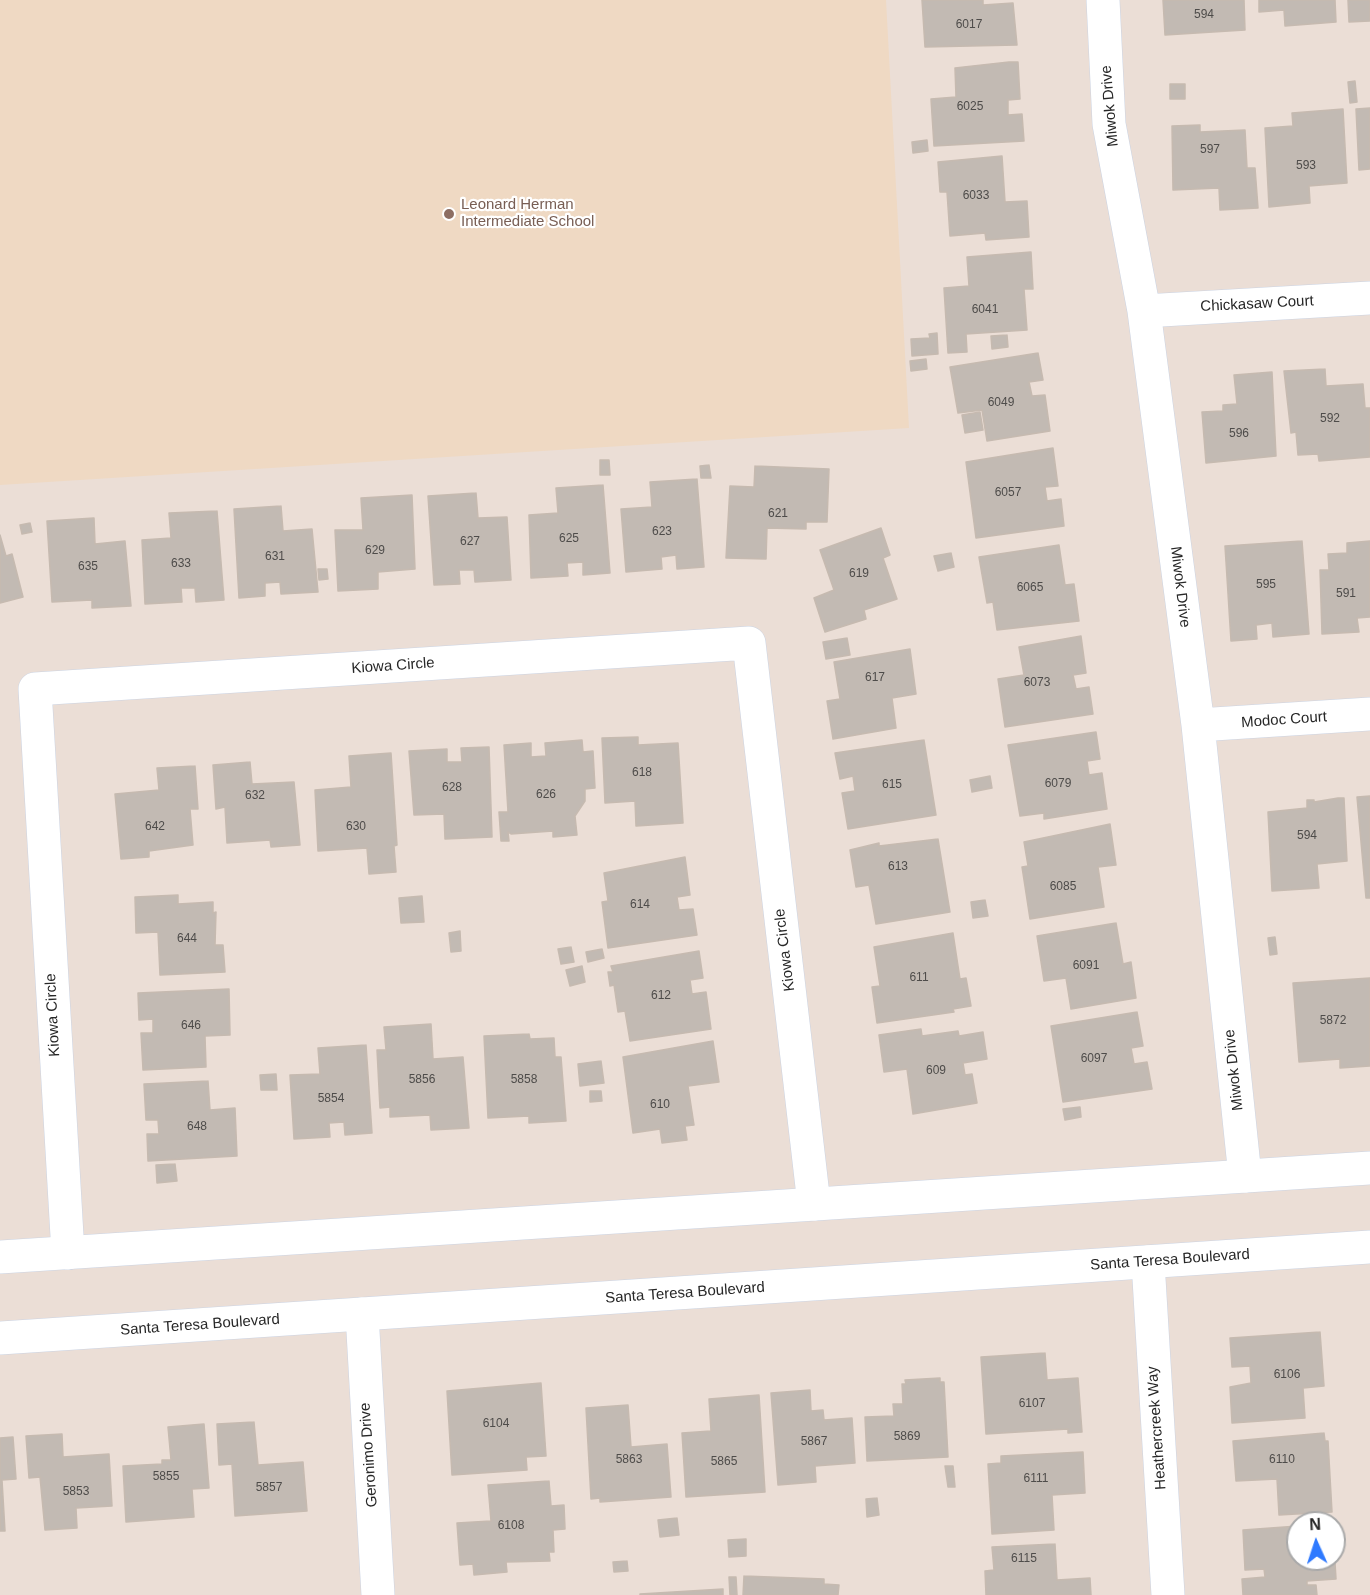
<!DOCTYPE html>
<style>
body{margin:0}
#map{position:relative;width:1370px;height:1595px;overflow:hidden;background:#ebded6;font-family:Helvetica,sans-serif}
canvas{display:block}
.north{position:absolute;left:1286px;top:1511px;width:60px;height:60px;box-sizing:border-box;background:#fff;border:2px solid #a9a9a9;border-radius:50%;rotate:357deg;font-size:16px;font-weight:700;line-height:24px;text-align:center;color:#272727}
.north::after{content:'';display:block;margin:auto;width:21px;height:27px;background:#2f7aff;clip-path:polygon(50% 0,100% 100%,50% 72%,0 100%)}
</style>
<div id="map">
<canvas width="1370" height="1595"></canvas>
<div class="north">N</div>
</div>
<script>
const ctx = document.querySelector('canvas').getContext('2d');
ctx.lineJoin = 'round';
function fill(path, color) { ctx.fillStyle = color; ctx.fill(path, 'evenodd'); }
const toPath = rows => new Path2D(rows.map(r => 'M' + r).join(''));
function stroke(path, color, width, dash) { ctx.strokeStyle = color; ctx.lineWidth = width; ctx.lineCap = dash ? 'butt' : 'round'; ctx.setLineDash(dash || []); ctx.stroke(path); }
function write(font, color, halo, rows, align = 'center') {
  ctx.font = font + ' Helvetica,sans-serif'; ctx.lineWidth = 4.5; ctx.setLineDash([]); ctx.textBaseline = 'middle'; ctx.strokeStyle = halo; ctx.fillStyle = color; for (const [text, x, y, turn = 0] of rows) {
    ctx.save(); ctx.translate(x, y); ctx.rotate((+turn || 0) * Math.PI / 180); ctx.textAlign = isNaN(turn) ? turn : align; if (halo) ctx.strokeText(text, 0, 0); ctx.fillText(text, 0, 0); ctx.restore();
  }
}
fill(toPath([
 [0,0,886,0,909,428,0,485]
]), '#efd9c3');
const building = toPath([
 [922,0,983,0,983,5,1013,3,1017,45,925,47,922,0],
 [1163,0,1244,0,1245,30,1165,35,1163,0],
 [1259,0,1335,0,1336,22,1285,26,1284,10,1259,12,1259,0],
 [1348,0,1370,0,1370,21,1349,22,1348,0],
 [1009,62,1018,62,1020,99,1008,100,1008,115,1022,114,1024,141,934,146,931,99,956,97,955,68,1009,62],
 [1355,81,1357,102,1350,103,1348,82,1355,81],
 [1170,84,1185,84,1185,99,1170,99,1170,84],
 [1370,108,1370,169,1359,170,1356,109,1370,108],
 [1343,109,1347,183,1309,186,1310,203,1269,207,1265,128,1293,126,1292,113,1343,109],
 [1200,125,1200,132,1245,130,1247,168,1255,168,1258,208,1220,210,1219,188,1173,190,1172,126,1200,125],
 [927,140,928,151,913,153,912,142,927,140],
 [1002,156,1005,202,1027,201,1029,237,986,240,985,233,950,236,947,192,940,192,938,162,1002,156],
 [1031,252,1033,289,1024,289,1027,330,966,334,967,352,948,353,944,288,969,286,967,257,1031,252],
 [937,333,938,354,912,356,911,339,930,338,929,334,937,333],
 [1007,335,1008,347,992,349,991,336,1007,335],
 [1038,353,1043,380,1029,382,1032,396,1045,395,1050,431,987,441,982,410,958,413,950,367,1038,353],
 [926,359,927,369,911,371,910,361,926,359],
 [1325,369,1326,386,1363,384,1365,408,1370,408,1370,457,1319,461,1318,454,1298,455,1296,432,1291,433,1284,371,1325,369],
 [1272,372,1276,456,1206,463,1202,412,1223,411,1223,405,1237,404,1234,375,1272,372],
 [980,412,983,430,965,433,962,415,980,412],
 [1053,448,1058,486,1045,487,1047,501,1061,499,1064,526,976,538,966,462,1053,448],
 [600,460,609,460,610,475,600,475,600,460],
 [709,465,711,478,701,478,700,466,709,465],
 [755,466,829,469,827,522,806,522,806,529,767,528,766,559,726,558,730,486,754,487,755,466],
 [697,479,704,567,677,569,676,555,661,557,662,569,626,572,621,509,652,507,650,482,697,479],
 [603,485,610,573,583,575,583,562,567,563,568,576,531,578,529,515,558,513,556,488,603,485],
 [476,493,478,518,507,517,511,580,475,582,474,570,459,570,460,584,434,585,428,496,476,493],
 [412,495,415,569,378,572,378,589,338,591,335,530,363,530,361,498,412,495],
 [281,506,283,531,312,529,318,592,281,594,280,582,265,583,265,596,239,598,234,509,281,506],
 [217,511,224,600,196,602,195,588,181,588,182,602,145,604,142,540,171,538,169,513,217,511],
 [94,518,95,544,125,541,131,606,92,608,92,600,52,602,47,521,94,518],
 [30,523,32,532,22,534,20,525,30,523],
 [881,528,890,555,883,558,897,599,864,610,866,619,825,632,814,598,834,590,820,550,881,528],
 [0,535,6,556,12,554,23,597,0,603,0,535],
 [1302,541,1309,634,1273,637,1272,623,1256,625,1257,639,1231,641,1225,546,1302,541],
 [1370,541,1370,617,1357,618,1359,632,1322,634,1320,570,1329,570,1328,554,1347,553,1347,543,1370,541],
 [1059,545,1065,585,1074,584,1079,621,997,630,993,602,987,603,979,557,1059,545],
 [951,553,954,567,938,571,934,556,951,553],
 [318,569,327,569,328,579,319,580,318,569],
 [1081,636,1086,673,1073,675,1076,689,1089,687,1093,714,1005,727,998,679,1024,675,1019,647,1081,636],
 [847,638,850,655,826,659,823,642,847,638],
 [910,649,916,694,892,698,896,728,833,739,827,701,840,699,834,662,910,649],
 [1096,732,1100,759,1087,761,1089,775,1102,773,1107,809,1044,819,1044,813,1020,816,1008,745,1096,732],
 [638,737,638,745,678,743,683,823,636,826,635,801,605,803,602,738,638,737],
 [582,740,583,752,593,751,595,788,585,789,585,801,575,816,577,835,553,837,553,831,511,834,508,832,509,841,501,841,499,812,508,812,504,745,531,743,531,757,546,756,545,743,582,740],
 [924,740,936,815,848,829,842,793,855,791,853,776,840,779,835,753,924,740],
 [489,747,492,837,445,839,444,814,414,815,409,751,447,749,447,762,462,762,461,748,489,747],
 [391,753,397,845,394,846,396,872,369,874,367,848,318,851,315,790,351,787,349,756,391,753],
 [250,762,252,784,294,782,300,845,271,847,270,840,227,843,225,807,216,809,213,765,250,762],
 [195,766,198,809,190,809,193,845,149,851,149,857,121,859,115,794,159,790,157,768,195,766],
 [990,776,992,788,972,792,970,780,990,776],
 [1370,796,1370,898,1366,898,1357,797,1370,796],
 [1338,798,1344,798,1347,861,1317,864,1319,888,1272,891,1268,812,1307,808,1307,800,1314,800,1314,802,1338,798],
 [1110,824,1116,865,1098,867,1104,907,1030,919,1022,867,1028,866,1024,842,1110,824],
 [938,839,950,912,876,924,869,885,856,887,850,850,879,843,879,846,938,839],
 [685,857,690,895,677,897,679,910,693,909,697,935,608,948,602,902,608,901,604,873,685,857],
 [178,895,178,904,213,902,213,913,216,912,215,945,223,945,225,972,160,975,158,932,136,933,135,897,178,895],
 [422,896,424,922,401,923,399,898,422,896],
 [985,900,988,916,973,918,971,902,985,900],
 [1116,923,1123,964,1131,962,1136,998,1071,1009,1066,978,1044,981,1037,936,1116,923],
 [460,931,461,951,451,952,449,933,460,931],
 [953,933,960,979,966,978,971,1006,953,1009,954,1012,877,1023,872,987,880,986,874,947,953,933],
 [1275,937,1277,954,1270,955,1268,938,1275,937],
 [571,947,574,962,561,964,558,949,571,947],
 [602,949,604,958,588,962,586,952,602,949],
 [699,951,703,978,690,980,692,994,706,992,711,1029,630,1041,625,1011,618,1012,614,985,610,986,608,972,613,972,611,966,699,951],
 [582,966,585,982,570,986,566,970,582,966],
 [1370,978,1370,1066,1340,1068,1340,1059,1299,1062,1293,983,1370,978],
 [229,989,230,1035,205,1036,206,1067,143,1070,141,1033,153,1033,153,1019,139,1020,138,993,229,989],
 [1137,1012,1143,1046,1131,1048,1134,1064,1147,1062,1152,1089,1063,1102,1051,1026,1137,1012],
 [431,1024,433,1059,463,1057,469,1128,431,1130,430,1115,390,1117,390,1107,380,1108,377,1050,386,1050,384,1027,431,1024],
 [921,1029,922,1036,958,1031,959,1036,983,1032,987,1059,963,1063,965,1075,972,1074,977,1103,913,1114,907,1069,884,1072,879,1035,921,1029],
 [529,1034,530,1039,554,1038,555,1057,561,1057,566,1121,529,1123,529,1116,488,1118,484,1036,529,1034],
 [713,1041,719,1082,688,1086,694,1125,685,1126,687,1140,662,1143,660,1129,633,1133,623,1057,713,1041],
 [366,1045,372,1133,345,1135,344,1122,329,1123,330,1137,294,1139,290,1075,320,1074,318,1048,366,1045],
 [601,1061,604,1083,580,1086,578,1064,601,1061],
 [276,1074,277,1090,261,1090,260,1075,276,1074],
 [208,1081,210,1110,235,1108,237,1156,148,1161,147,1134,159,1134,158,1120,146,1120,144,1084,208,1081],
 [590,1091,601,1091,602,1101,590,1102,590,1091],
 [1080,1107,1081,1117,1065,1120,1063,1109,1080,1107],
 [175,1164,177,1181,157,1183,156,1165,175,1164],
 [1320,1332,1324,1386,1303,1388,1305,1418,1232,1423,1230,1387,1251,1383,1250,1366,1232,1367,1230,1338,1320,1332],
 [1045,1353,1047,1380,1078,1378,1082,1432,1068,1433,1068,1429,986,1434,981,1357,1045,1353],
 [940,1378,940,1382,944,1382,948,1457,867,1461,865,1417,894,1416,893,1404,903,1404,902,1384,906,1384,905,1380,940,1378],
 [541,1383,546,1456,526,1457,527,1470,452,1475,447,1391,541,1383],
 [810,1390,811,1411,823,1410,824,1420,852,1418,855,1463,815,1466,816,1482,778,1485,771,1393,810,1390],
 [759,1395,765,1492,686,1497,682,1433,711,1431,709,1399,759,1395],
 [628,1405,631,1447,667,1444,671,1497,600,1502,600,1498,591,1499,586,1408,628,1405],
 [254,1422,258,1465,303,1462,307,1511,235,1516,232,1464,219,1465,217,1424,254,1422],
 [204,1424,209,1488,192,1489,194,1517,126,1522,123,1466,162,1464,162,1460,171,1460,168,1427,204,1424],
 [1324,1433,1325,1441,1328,1441,1332,1512,1279,1515,1277,1479,1236,1481,1233,1441,1324,1433],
 [62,1434,63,1457,109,1454,112,1506,76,1508,77,1528,45,1530,40,1477,29,1478,26,1436,62,1434],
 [13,1437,16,1479,2,1480,5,1531,0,1531,0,1438,13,1437],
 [1083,1452,1085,1493,1052,1495,1054,1530,992,1534,988,1464,1001,1463,1001,1456,1083,1452],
 [945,1466,953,1466,955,1487,948,1487,945,1466],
 [549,1481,551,1506,564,1505,565,1529,553,1530,554,1552,549,1552,550,1561,506,1562,507,1572,474,1575,473,1564,460,1565,457,1523,491,1521,488,1485,549,1481],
 [877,1498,879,1515,867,1517,866,1499,877,1498],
 [677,1518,679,1535,660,1537,658,1520,677,1518],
 [1298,1526,1298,1559,1334,1559,1334,1546,1336,1579,1307,1581,1307,1585,1316,1585,1317,1595,1243,1595,1242,1579,1265,1577,1264,1569,1245,1570,1243,1530,1298,1526],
 [746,1539,746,1556,729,1557,728,1540,746,1539],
 [1055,1544,1057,1580,1090,1578,1091,1595,986,1595,985,1571,994,1570,992,1547,1055,1544],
 [627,1561,628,1571,614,1572,613,1562,627,1561],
 [744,1576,824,1579,824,1584,839,1585,838,1595,743,1595,744,1576],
 [729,1577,736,1577,737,1595,730,1595,729,1577],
 [723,1589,723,1595,640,1595,640,1594,723,1589]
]);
fill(building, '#c2bab3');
stroke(building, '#c6bab0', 1.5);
const street = toPath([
 [1103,0,1109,124,1144,311,1198,725,1245,1176],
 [1144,311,1370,298],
 [1198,725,1370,714],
 [68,1253,35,689,749,643,814,1204],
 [1148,1262,1168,1595],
 [362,1314,378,1595]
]);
const secondary = toPath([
 [0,1257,1370,1168],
 [0,1338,1370,1247]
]);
stroke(street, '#cbd3e2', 34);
stroke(secondary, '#cbd3e2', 34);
stroke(street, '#fff', 33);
stroke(secondary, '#fff', 33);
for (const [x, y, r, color] of [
 [449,214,6,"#8d6e63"]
]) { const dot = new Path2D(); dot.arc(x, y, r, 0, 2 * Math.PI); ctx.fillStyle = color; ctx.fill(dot); stroke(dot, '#fff', 2); }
write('12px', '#4e4c4a', null, [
 ["594",1204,15],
 ["6017",969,25],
 ["6025",970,107],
 ["597",1210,150],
 ["593",1306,166],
 ["6033",976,196],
 ["6041",985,310],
 ["6049",1001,403],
 ["592",1330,419],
 ["596",1239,434],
 ["6057",1008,493],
 ["621",778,514],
 ["623",662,532],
 ["625",569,539],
 ["627",470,542],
 ["629",375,551],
 ["631",275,557],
 ["633",181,564],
 ["635",88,567],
 ["619",859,574],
 ["595",1266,585],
 ["6065",1030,588],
 ["591",1346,594],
 ["617",875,678],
 ["6073",1037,683],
 ["618",642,773],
 ["6079",1058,784],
 ["615",892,785],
 ["628",452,788],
 ["626",546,795],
 ["632",255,796],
 ["642",155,827],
 ["630",356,827],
 ["594",1307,836],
 ["613",898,867],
 ["6085",1063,887],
 ["614",640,905],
 ["644",187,939],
 ["6091",1086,966],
 ["611",919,978],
 ["612",661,996],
 ["5872",1333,1021],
 ["646",191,1026],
 ["6097",1094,1059],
 ["609",936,1071],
 ["5856",422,1080],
 ["5858",524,1080],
 ["5854",331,1099],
 ["610",660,1105],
 ["648",197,1127],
 ["6106",1287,1375],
 ["6107",1032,1404],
 ["6104",496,1424],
 ["5869",907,1437],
 ["5867",814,1442],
 ["5863",629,1460],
 ["6110",1282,1460],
 ["5865",724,1462],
 ["5855",166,1477],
 ["6111",1036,1479],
 ["5857",269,1488],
 ["5853",76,1492],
 ["6108",511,1526],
 ["6115",1024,1559]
]);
write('15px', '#272727', '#fff', [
 ["Miwok Drive",1110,106,-95],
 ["Chickasaw Court",1257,304,-3],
 ["Miwok Drive",1180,587,83],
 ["Kiowa Circle",393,666,-4],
 ["Modoc Court",1284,720,-4],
 ["Kiowa Circle",785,950,-97],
 ["Kiowa Circle",53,1015,-93],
 ["Miwok Drive",1234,1070,-96],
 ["Santa Teresa Boulevard",1170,1260,-4],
 ["Santa Teresa Boulevard",685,1293,-4],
 ["Santa Teresa Boulevard",200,1325,-4],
 ["Heathercreek Way",1157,1428,-94],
 ["Geronimo Drive",369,1455,-94]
]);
write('15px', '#785e54', '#fff', [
 ["Leonard Herman",461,205],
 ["Intermediate School",461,222]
], 'left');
</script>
